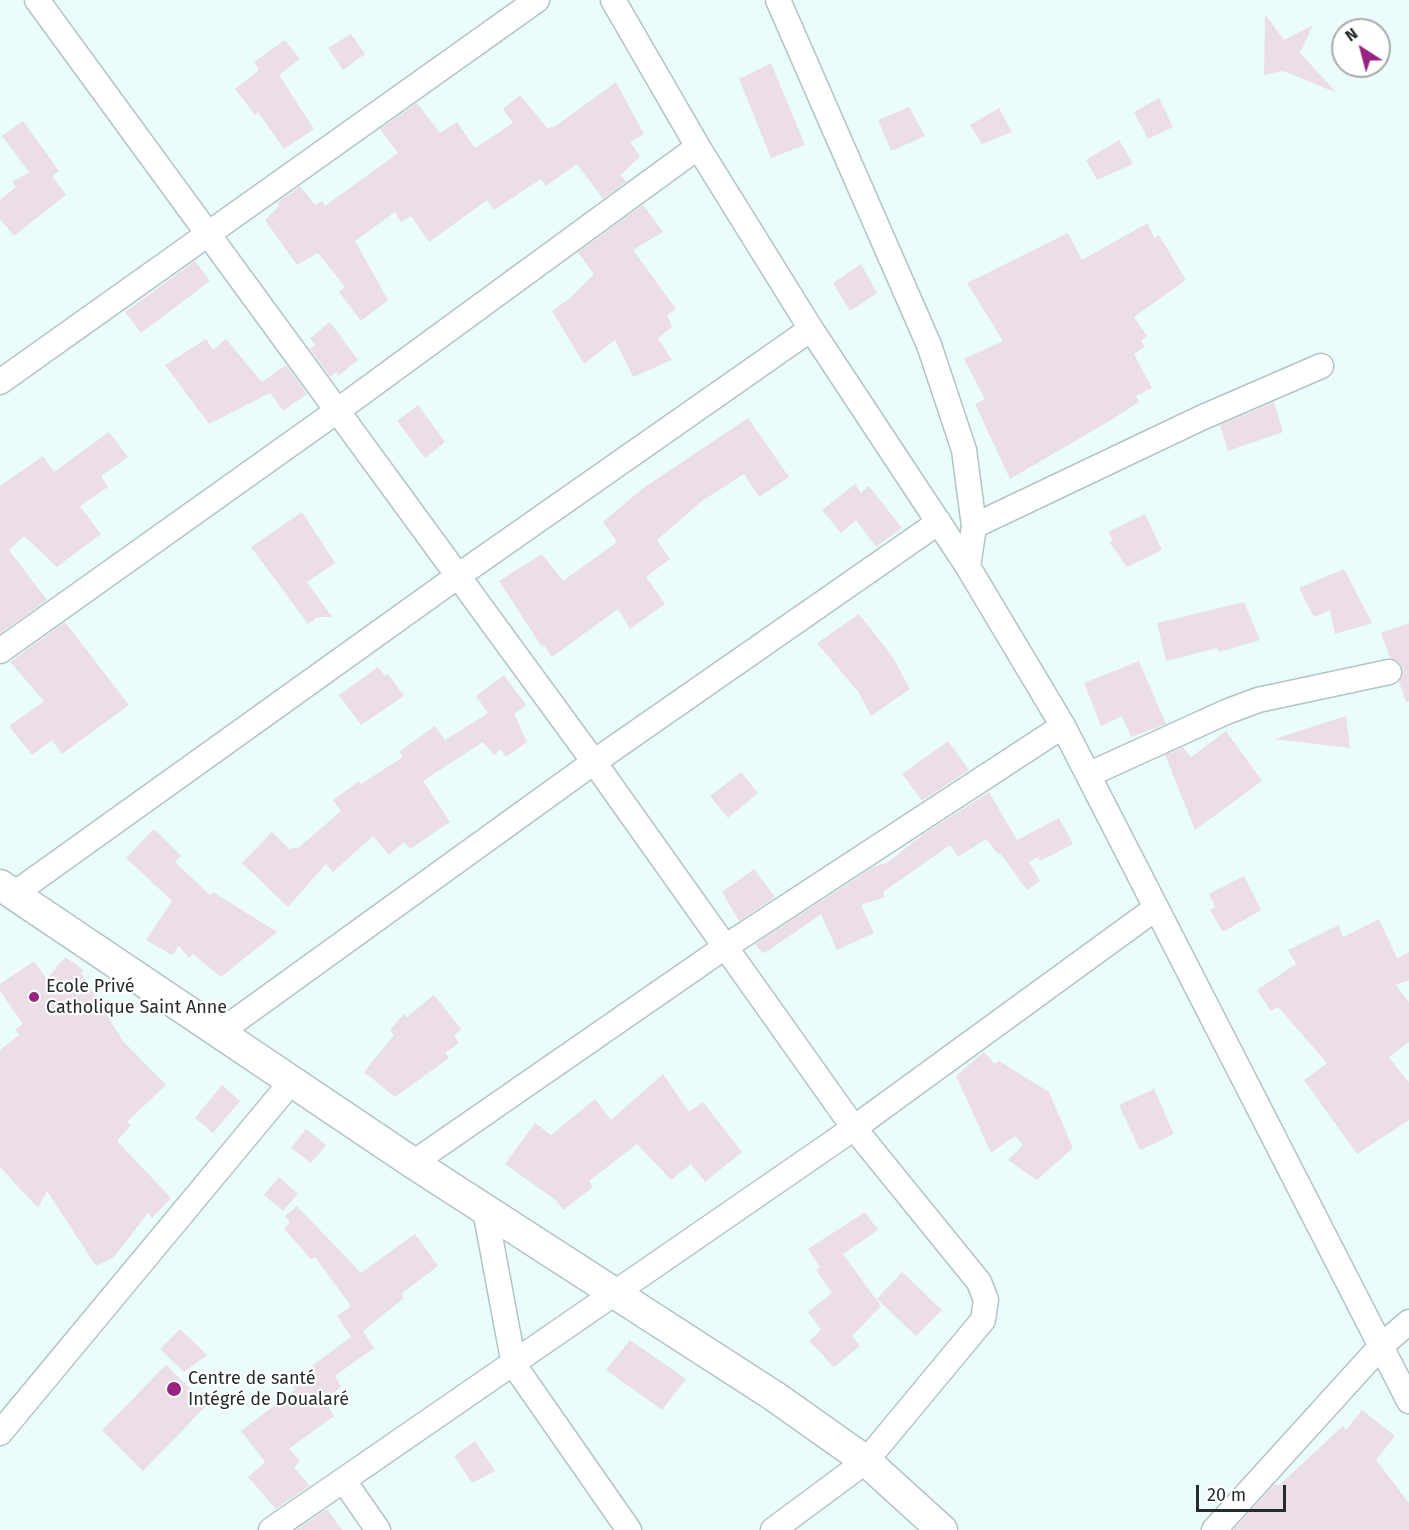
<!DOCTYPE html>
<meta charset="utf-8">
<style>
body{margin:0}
#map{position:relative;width:1409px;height:1530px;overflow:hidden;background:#eafdfc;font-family:"Fira Sans",sans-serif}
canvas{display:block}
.north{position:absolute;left:1331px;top:18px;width:60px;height:60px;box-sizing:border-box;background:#fff;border:2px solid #a8abaa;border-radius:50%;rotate:324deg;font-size:16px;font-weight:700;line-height:24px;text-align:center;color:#252c2b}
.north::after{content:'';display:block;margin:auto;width:21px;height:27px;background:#982480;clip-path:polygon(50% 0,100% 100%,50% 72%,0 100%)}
.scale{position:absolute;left:1196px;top:1485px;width:90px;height:27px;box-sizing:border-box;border:3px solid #252c2b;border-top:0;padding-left:8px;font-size:18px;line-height:21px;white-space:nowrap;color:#252c2b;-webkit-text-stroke:4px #fff;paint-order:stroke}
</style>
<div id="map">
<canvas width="1409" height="1530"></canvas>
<div class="north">N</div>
<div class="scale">20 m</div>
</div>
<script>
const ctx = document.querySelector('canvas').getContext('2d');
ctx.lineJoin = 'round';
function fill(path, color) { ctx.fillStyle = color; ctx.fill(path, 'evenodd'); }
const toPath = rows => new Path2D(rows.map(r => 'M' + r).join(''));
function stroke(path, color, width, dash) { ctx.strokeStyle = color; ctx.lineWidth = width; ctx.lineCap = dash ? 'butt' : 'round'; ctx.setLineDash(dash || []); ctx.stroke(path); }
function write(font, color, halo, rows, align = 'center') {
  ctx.font = font + ' "Fira Sans",sans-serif'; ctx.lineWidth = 4.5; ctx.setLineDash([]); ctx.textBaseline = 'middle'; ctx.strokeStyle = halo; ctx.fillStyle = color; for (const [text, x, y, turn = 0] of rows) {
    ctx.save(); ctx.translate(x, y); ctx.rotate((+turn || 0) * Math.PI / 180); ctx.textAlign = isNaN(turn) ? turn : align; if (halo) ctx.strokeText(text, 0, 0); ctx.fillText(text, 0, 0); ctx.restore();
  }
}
fill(toPath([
 [1265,14,1284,40,1313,25,1300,53,1337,93,1283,71,1264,75],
 [351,34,365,54,343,70,328,48],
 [285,40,300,59,279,75,314,129,284,149,258,112,255,115,235,89,259,70,254,62],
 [771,63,805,145,771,158,739,79],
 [616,82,644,134,630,142,640,156,621,175,626,182,603,199,577,164,546,186,541,179,494,210,487,200,429,242,411,216,401,222,395,212,355,241,388,300,361,321,339,292,345,287,318,253,297,265,265,220,279,206,277,203,300,186,315,205,322,201,325,206,398,153,380,129,417,103,440,133,457,122,475,148,513,123,503,109,520,95,548,129,552,126,553,128],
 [1159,98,1173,127,1148,139,1134,112],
 [909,107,925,136,891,151,878,120],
 [999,108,1012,132,982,144,970,125],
 [23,121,59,171,52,176,66,195,14,236,0,219,0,200,16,187,12,182,29,172,2,136],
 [1119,140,1133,164,1097,180,1086,160],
 [643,205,663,232,633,250,676,309,667,315,672,327,658,338,672,360,633,377,615,340,584,364,552,311,569,299,594,274,578,252],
 [1148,223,1154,238,1159,235,1186,280,1134,317,1147,336,1141,341,1145,347,1134,354,1152,388,1136,396,1139,402,1111,420,1010,479,975,404,985,399,964,359,1003,341,967,283,1068,233,1082,260],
 [195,261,210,281,141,333,125,312],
 [861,264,877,293,850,311,833,283],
 [330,322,358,360,338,376,336,372,330,377,310,349,315,345,310,338],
 [206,339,213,350,226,339,262,382,286,365,307,394,283,411,270,393,209,424,165,365],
 [1274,402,1283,432,1228,451,1220,425],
 [418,405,445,442,425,458,397,421],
 [748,418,789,477,759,497,744,474,702,501,657,540,670,559,646,577,665,604,630,629,618,609,552,657,544,645,542,647,499,581,542,554,563,581,617,542,603,522,642,489],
 [109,432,128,457,101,476,108,487,80,506,101,534,57,567,24,536,9,550,47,600,0,634,0,486,43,456,54,472],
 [855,484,861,493,869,486,902,528,876,547,856,520,841,533,822,510],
 [302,512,335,563,307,582,332,617,317,617,308,624,251,547],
 [1145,514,1162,550,1127,567,1109,542,1113,540,1108,532],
 [1344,569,1372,623,1335,634,1330,610,1314,617,1299,588],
 [1244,602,1260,640,1219,652,1217,648,1166,661,1157,623],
 [859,614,892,656,910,689,871,716,859,693,817,643],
 [65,622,129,705,62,754,52,740,32,755,9,726,44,701,10,662],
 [1409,623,1409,701,1406,702,1399,682,1403,668,1399,662,1390,658,1381,633],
 [1139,661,1166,724,1131,737,1122,716,1101,726,1084,683],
 [378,667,385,676,388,674,404,696,361,725,339,695],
 [504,675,526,705,514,714,527,742,506,757,501,749,494,755,483,742,423,781,450,822,410,849,404,842,389,855,373,836,333,872,326,864,288,907,242,863,272,832,290,850,294,847,297,849,341,811,333,800,359,781,361,784,403,757,399,752,435,726,445,740,488,713,476,696],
 [1346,716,1350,748,1274,739],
 [1226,731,1262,781,1195,830,1165,755,1183,747,1191,757],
 [948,741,969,770,922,801,902,774],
 [741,772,758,793,728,818,710,796],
 [989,792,1017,840,1059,818,1073,844,1040,861,1038,857,1029,862,1040,881,1027,890,1000,853,998,854,986,839,958,857,950,845,883,892,885,897,861,905,874,933,837,950,821,914,768,951,762,953,755,944,875,866,887,863,924,834],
 [154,829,181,856,175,862,210,895,213,892,277,932,221,977,193,954,189,958,179,946,172,955,146,940,172,901,126,858],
 [754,869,775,897,739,921,722,892],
 [1244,876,1261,910,1223,932,1210,910,1215,907,1209,894],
 [1379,919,1397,958,1409,952,1409,980,1396,985,1409,1003,1409,1042,1389,1057,1409,1083,1409,1120,1357,1154,1304,1080,1327,1063,1278,1007,1271,1011,1257,990,1296,964,1288,950,1339,925,1343,937],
 [65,957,84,970,81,973,123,1041,166,1085,127,1122,131,1125,117,1141,171,1198,152,1218,148,1213,114,1257,96,1266,47,1191,38,1208,0,1167,0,1050,19,1035,15,1029,23,1024,0,991,0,984,34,961,47,979],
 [434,995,461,1029,454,1036,459,1043,445,1053,449,1058,395,1097,364,1072,394,1035,390,1030,404,1014,407,1017],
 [984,1052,995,1064,999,1061,1049,1092,1073,1148,1037,1180,1008,1160,1023,1145,1015,1136,991,1153,956,1076],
 [663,1074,689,1112,703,1102,742,1152,705,1182,691,1164,671,1180,637,1144,589,1181,593,1187,563,1210,557,1201,505,1164,535,1123,551,1135,595,1099,611,1120],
 [222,1085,240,1101,213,1133,195,1118],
 [1154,1089,1174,1134,1140,1150,1119,1105],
 [306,1129,326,1145,311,1163,291,1148],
 [279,1177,298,1194,283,1211,264,1195],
 [297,1206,361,1273,415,1234,438,1266,401,1294,404,1298,363,1331,374,1348,335,1376,341,1387,324,1400,334,1416,289,1449,300,1461,294,1467,310,1486,276,1509,248,1477,265,1462,241,1431,296,1389,290,1382,351,1337,337,1316,351,1306,315,1257,311,1259,284,1229,290,1223,285,1216],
 [865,1212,878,1230,843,1254,881,1306,852,1336,860,1346,834,1367,809,1341,821,1330,808,1312,832,1293,816,1270,820,1267,808,1249],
 [902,1272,942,1310,916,1336,877,1299],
 [180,1329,207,1355,184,1372,160,1349],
 [630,1340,686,1379,662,1410,606,1370],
 [166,1365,207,1405,143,1471,102,1430],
 [1362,1410,1395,1436,1376,1460,1409,1503,1409,1530,1233,1530,1272,1487,1276,1484,1278,1486,1343,1426,1346,1430],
 [475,1441,495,1471,472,1483,454,1456],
 [327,1509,342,1530,296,1530]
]), '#ebdee7');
const minor = toPath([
 [37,0,594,762,854,1128,979,1282,986,1300,983,1320,866,1461,773,1530],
 [613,0,698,147,811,329,968,567,1063,726,1409,1401],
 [778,0,929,345,964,450,974,526,968,567],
 [0,382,537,0],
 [974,526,1201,418,1321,366],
 [0,651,337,411,698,147],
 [1090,774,1226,712,1258,700,1389,672],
 [14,894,458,576,811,329],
 [220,1032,594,762,939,522],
 [413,1163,725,947,1063,726],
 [485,1210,514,1365,629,1530],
 [0,1433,292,1081],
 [344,1481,378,1530],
 [271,1530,854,1128,1156,908],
 [1214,1530,1381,1346,1409,1322]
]);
const tertiary = toPath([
 [0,885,413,1163,774,1396,866,1461,942,1530]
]);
stroke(minor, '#b2c4c4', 27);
stroke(tertiary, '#b2c4c4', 33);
stroke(minor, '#fff', 24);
stroke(tertiary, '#fff', 30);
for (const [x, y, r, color] of [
 [34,997,6,"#982480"],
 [174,1389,8,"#982480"]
]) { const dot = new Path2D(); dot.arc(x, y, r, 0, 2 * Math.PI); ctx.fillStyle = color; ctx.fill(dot); stroke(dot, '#fff', 2); }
write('18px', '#252c2b', '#fff', [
 ["Ecole Privé",46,987],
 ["Catholique Saint Anne",46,1008],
 ["Centre de santé",188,1379],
 ["Intégré de Doualaré",188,1400]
], 'left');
</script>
